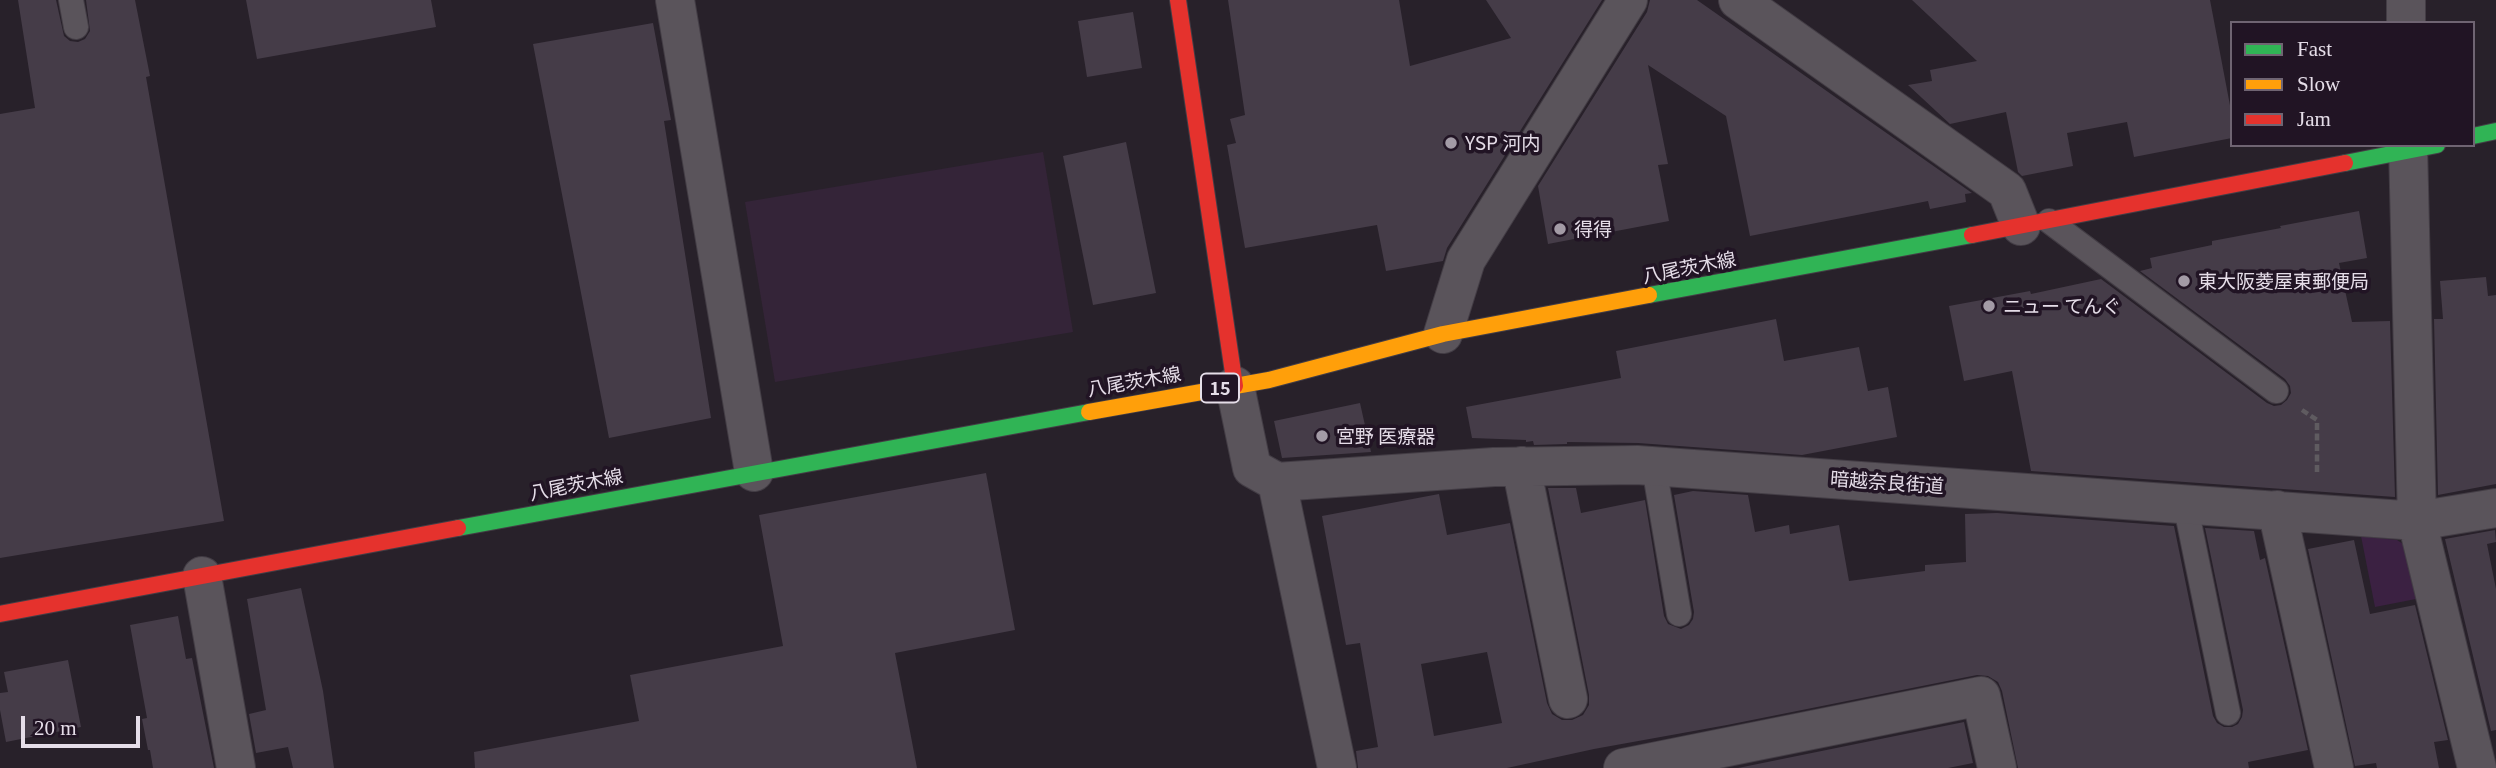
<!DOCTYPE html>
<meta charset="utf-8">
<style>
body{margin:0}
#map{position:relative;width:2496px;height:768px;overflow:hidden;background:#28212a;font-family:Georgia,serif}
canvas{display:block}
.legend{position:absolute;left:2230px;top:21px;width:245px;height:126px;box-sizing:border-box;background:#211424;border:2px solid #6f6472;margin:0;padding:9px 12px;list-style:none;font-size:21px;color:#e5dde8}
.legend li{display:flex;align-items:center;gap:14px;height:35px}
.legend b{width:35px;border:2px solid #6f6472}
.scale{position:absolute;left:21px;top:716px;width:119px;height:32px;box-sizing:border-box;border:4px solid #e5dde8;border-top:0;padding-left:9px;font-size:21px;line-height:24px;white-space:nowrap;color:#e5dde8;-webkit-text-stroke:5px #211424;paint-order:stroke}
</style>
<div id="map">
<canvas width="2496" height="768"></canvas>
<ul class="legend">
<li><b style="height:9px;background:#30b455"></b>Fast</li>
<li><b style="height:9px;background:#ff9f0a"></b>Slow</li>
<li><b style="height:9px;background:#e5322d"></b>Jam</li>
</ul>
<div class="scale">20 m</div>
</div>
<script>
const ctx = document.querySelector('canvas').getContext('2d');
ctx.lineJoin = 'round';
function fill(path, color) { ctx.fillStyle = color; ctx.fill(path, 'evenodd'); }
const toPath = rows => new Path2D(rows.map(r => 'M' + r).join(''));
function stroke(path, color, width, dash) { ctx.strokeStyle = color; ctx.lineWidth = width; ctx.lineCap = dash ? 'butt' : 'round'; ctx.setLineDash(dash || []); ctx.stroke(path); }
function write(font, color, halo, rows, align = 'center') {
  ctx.font = font + ' Georgia,"Noto Sans JP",serif'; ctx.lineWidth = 7; ctx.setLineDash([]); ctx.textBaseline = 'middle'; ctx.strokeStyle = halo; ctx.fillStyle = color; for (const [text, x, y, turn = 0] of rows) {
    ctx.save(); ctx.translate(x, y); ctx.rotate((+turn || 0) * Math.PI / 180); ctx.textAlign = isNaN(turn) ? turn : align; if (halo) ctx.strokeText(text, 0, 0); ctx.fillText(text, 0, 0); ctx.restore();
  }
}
fill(toPath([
 [1043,152,1073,332,775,382,745,202]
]), '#342438');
fill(toPath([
 [2361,536,2397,540,2412,550,2421,598,2375,607]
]), '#3b2142');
fill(toPath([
 [18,0,56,0,64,36,70,41,78,42,85,39,90,31,86,0,135,0,150,76,146,77,224,521,0,558,0,114,35,108],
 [246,0,431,0,436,27,257,59],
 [1228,0,1399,0,1410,66,1511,38,1486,0,1602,0,1447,248,1443,261,1386,271,1377,225,1245,248,1227,145,1236,143,1230,119,1245,115],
 [1650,0,1697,0,1972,193,1965,194,1966,202,1930,209,1928,201,1750,236,1726,116,1648,65,1668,164,1658,165,1669,221,1548,244,1538,186,1647,12],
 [1912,0,2210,0,2232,116,2232,138,2134,157,2127,122,2067,133,2073,166,2022,176,2018,172,2006,112,1950,124,1908,85,1932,81,1930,70,1977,61],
 [1133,12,1142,68,1087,77,1078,21],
 [653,23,671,120,664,121,711,418,609,438,533,44],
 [1126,142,1156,293,1093,305,1063,156],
 [2359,211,2367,258,2339,263,2352,322,2390,321,2395,497,2031,471,2012,371,1964,381,1949,306,2030,291,2031,294,2101,279,2267,403,2274,406,2281,405,2287,400,2291,393,2290,386,2285,379,2140,271,2152,268,2150,258,2212,245,2212,241,2281,228,2280,226],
 [2486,277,2488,296,2496,295,2496,484,2438,495,2434,319,2443,319,2440,281],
 [1776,319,1784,361,1859,347,1868,391,1888,387,1897,437,1802,455,1638,443,1567,442,1567,444,1534,445,1533,441,1526,442,1526,440,1472,438,1466,407,1621,378,1616,351],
 [1360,403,1371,452,1282,458,1274,421],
 [986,473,1015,630,895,653,917,768,475,768,474,752,639,721,630,675,783,646,759,515],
 [1548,488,1576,488,1581,513,1645,500,1664,616,1668,624,1681,629,1689,625,1693,619,1694,612,1674,495,1693,491,1748,495,1755,532,1789,525,1790,534,1839,525,1849,581,1925,571,1925,565,1966,562,1965,514,1997,513,2174,526,2213,716,2217,723,2224,727,2232,727,2238,724,2242,717,2243,710,2205,528,2254,531,2260,560,2265,558,2308,750,2248,762,2249,768,2018,768,2002,691,1998,682,1988,676,1977,675,1727,725,1594,749,1507,768,1358,768,1356,751,1378,747,1360,643,1346,645,1322,516,1439,494,1447,535,1510,523,1547,703,1552,714,1562,720,1572,720,1583,715,1589,705,1589,695],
 [1487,652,1502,723,1434,736,1421,664],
 [2495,530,2496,542,2487,544,2496,589,2496,730,2491,731,2445,539],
 [2354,540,2370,614,2415,605,2448,740,2434,742,2439,768,2377,768,2376,763,2355,766,2308,549],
 [301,588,323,691,334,768,293,768,288,747,256,753,249,714,266,710,247,599],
 [178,616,186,659,192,658,214,768,153,768,150,750,148,750,142,719,147,718,130,625],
 [68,660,81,727,6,742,0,710,0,693,8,692,4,672],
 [1964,722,1973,763,1948,768,1738,768]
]), '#453c48');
const lane = toPath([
 [71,0,76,27],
 [2049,221,2276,391],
 [1654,467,1679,614],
 [2185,503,2228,713]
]);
const street = toPath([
 [675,0,754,472],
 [1738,0,2007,191,2021,226],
 [2406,0,2406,23],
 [2408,145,2417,521,2477,768],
 [1443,334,1466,260,1628,0],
 [1235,386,1252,468,1277,482,1337,768],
 [1521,466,1568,699],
 [1277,482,1494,467,1637,465,2417,521,2496,508],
 [2277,510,2334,768],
 [202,576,236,768],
 [1623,768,1981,696,1997,768]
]);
const fast = toPath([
 [2473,136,2496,131],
 [2345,163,2437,145],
 [1649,295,1972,235],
 [458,528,1089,412]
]);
const slow = toPath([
 [1089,412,1269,380,1443,334,1649,295]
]);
const jam = toPath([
 [1178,0,1235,386],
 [1972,235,2345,163],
 [0,614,458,528]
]);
stroke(lane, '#433d45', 26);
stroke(street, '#433d45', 40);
stroke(fast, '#433d45', 18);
stroke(slow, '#433d45', 18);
stroke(jam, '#433d45', 18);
stroke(toPath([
 [2302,410,2317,420,2317,474]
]), '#5f5b60', 4.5, [7, 3.5]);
stroke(lane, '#5a545b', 24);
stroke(street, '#5a545b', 38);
stroke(fast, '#30b455', 16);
stroke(slow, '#ff9f0a', 16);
stroke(jam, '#e5322d', 16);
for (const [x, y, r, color] of [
 [1451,143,7,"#a39ba6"],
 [1560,229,7,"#a39ba6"],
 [2184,281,7,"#a39ba6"],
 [1989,306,7,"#a39ba6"],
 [1322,436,7,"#a39ba6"]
]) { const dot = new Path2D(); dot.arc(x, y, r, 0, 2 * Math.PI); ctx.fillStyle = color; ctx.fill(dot); stroke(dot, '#211424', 2.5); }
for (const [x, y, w] of [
 [1220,388,38]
]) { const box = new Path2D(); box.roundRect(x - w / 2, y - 14.5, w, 29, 5); ctx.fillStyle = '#211424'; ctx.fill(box); stroke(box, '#e5dde8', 2); }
write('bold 18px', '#e5dde8', null, [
 ["15",1220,388]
]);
write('19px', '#e5dde8', '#211424', [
 ["YSP 河内",1465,143],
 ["得得",1574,229],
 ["東大阪菱屋東郵便局",2198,281],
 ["ニュー てんぐ",2003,306],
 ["宮野 医療器",1336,436]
], 'left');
write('19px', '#e5dde8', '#211424', [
 ["八尾茨木線",1689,267,-11],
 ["八尾茨木線",1134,381,-10],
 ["暗越奈良街道",1887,482,4],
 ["八尾茨木線",576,484,-11]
]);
</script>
